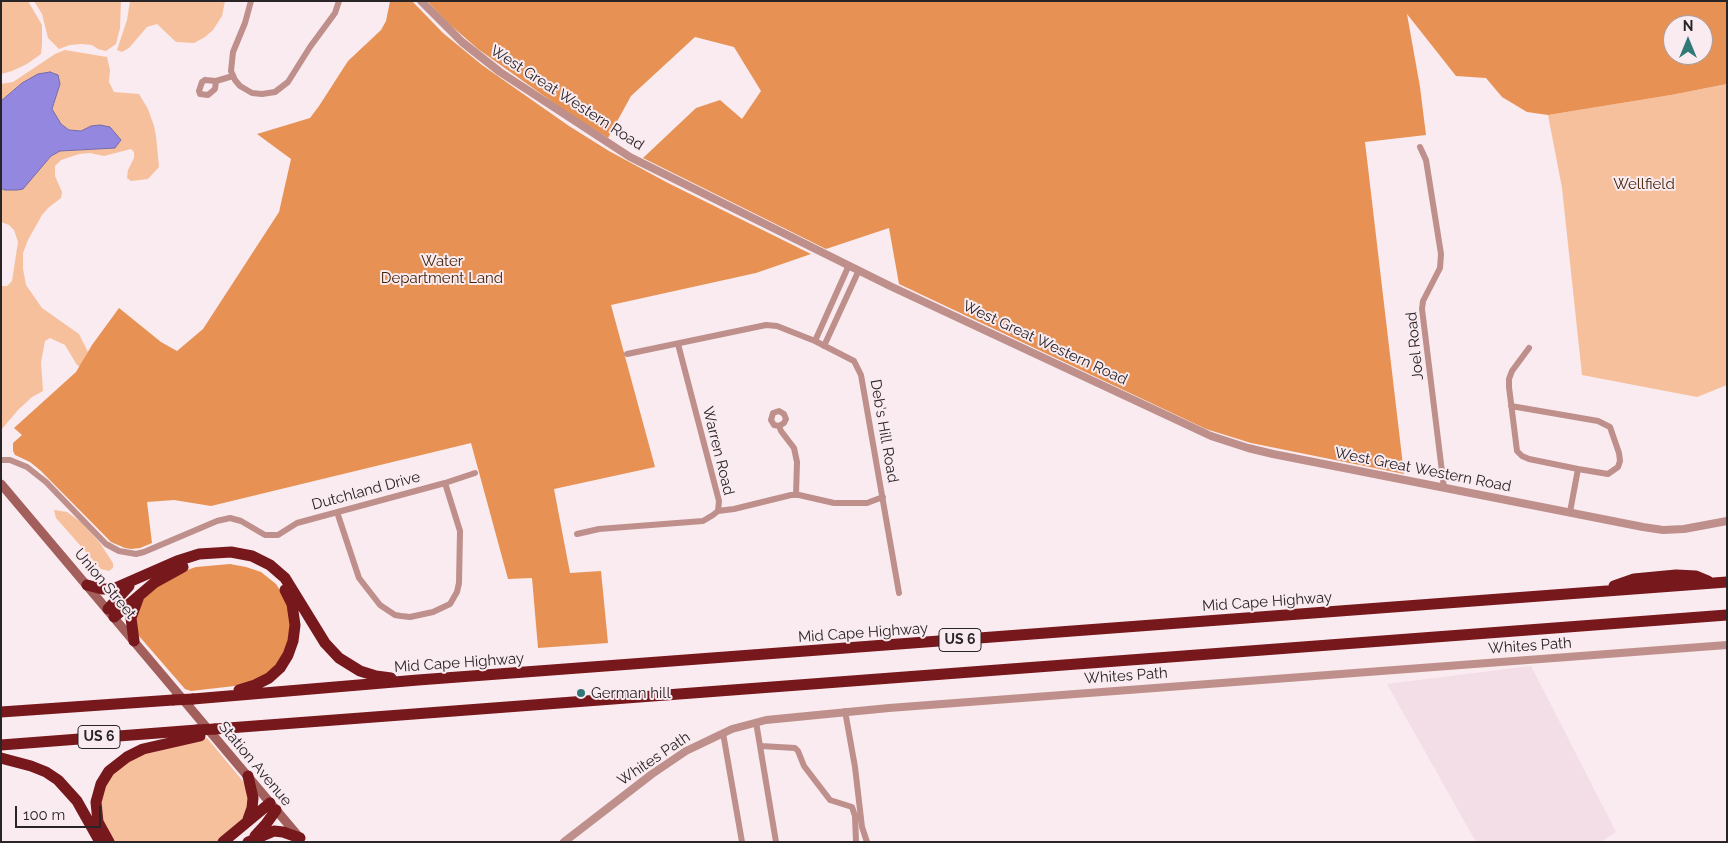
<!DOCTYPE html>
<style>
body{margin:0}
#map{position:relative;width:1728px;height:843px;overflow:hidden;background:#f9ebf0;font-family:Raleway,sans-serif}
canvas{display:block}
.frame{position:absolute;inset:0;border:2px solid #292426;pointer-events:none}
.north{position:absolute;left:1663px;top:15px;width:50px;height:50px;box-sizing:border-box;background:#f9ebf0;border:1px solid #a69b9f;border-radius:50%;rotate:0deg;font-size:14px;font-weight:700;line-height:20px;text-align:center;color:#292426}
.north::after{content:'';display:block;margin:auto;width:18px;height:22px;background:#307978;clip-path:polygon(50% 0,100% 100%,50% 72%,0 100%)}
.scale{position:absolute;left:15px;top:806px;width:86px;height:22px;box-sizing:border-box;border:2px solid #292426;border-top:0;padding-left:6px;font-size:15px;line-height:18px;white-space:nowrap;color:#292426;-webkit-text-stroke:4px #f9ebf0;paint-order:stroke}
</style>
<div id="map">
<canvas width="1728" height="843"></canvas>
<div class="frame"></div>
<div class="north">N</div>
<div class="scale">100 m</div>
</div>
<script>
const ctx = document.querySelector('canvas').getContext('2d');
ctx.lineJoin = 'round';
function fill(path, color) { ctx.fillStyle = color; ctx.fill(path, 'evenodd'); }
const toPath = rows => new Path2D(rows.map(r => 'M' + r).join(''));
function stroke(path, color, width, dash) { ctx.strokeStyle = color; ctx.lineWidth = width; ctx.lineCap = dash ? 'butt' : 'round'; ctx.setLineDash(dash || []); ctx.stroke(path); }
function write(font, color, halo, rows, align = 'center') {
  ctx.font = font + ' Raleway,sans-serif'; ctx.lineWidth = 4; ctx.setLineDash([]); ctx.textBaseline = 'middle'; ctx.strokeStyle = halo; ctx.fillStyle = color; for (const [text, x, y, turn = 0] of rows) {
    ctx.save(); ctx.translate(x, y); ctx.rotate((+turn || 0) * Math.PI / 180); ctx.textAlign = isNaN(turn) ? turn : align; if (halo) ctx.strokeText(text, 0, 0); ctx.fillText(text, 0, 0); ctx.restore();
  }
}
fill(toPath([
 [1531,666,1616,832,1601,842,1476,842,1387,684]
]), '#f3dde6');
fill(toPath([
 [1,1,28,1,42,25,42,44,41,54,27,64,12,71,1,74],
 [34,1,121,1,120,28,116,44,106,51,98,49,92,45,81,44,70,45,59,49,48,38,42,14],
 [130,1,225,1,222,16,213,30,205,37,194,43,176,42,157,24,147,27,129,48,122,52,117,50,127,20],
 [65,50,107,57,110,70,109,82,114,92,139,94,148,109,154,126,156,136,159,167,148,179,131,181,127,178,128,170,134,158,134,152,131,149,104,156,90,153,79,154,61,160,55,166,55,176,62,192,61,198,48,208,42,215,28,240,23,253,23,269,26,285,42,308,79,334,88,352,80,367,77,365,65,345,50,338,45,341,41,362,43,391,32,397,18,410,1,430,1,286,7,286,12,281,18,242,14,230,9,225,1,222,1,188,4,190,23,189,51,156,60,151,115,148,121,140,100,125,91,126,81,131,69,130,61,124,52,110,60,84,57,75,50,72,22,83,1,101,1,84,13,82,55,54],
 [1727,84,1727,385,1697,397,1582,375,1562,188,1548,115,1671,95],
 [54,510,67,512,81,522,100,543,113,563,113,568,109,571,101,569,56,518],
 [207,738,242,780,248,789,248,810,234,831,217,842,113,842,102,822,100,805,109,777,135,756,168,746]
]), '#f6c09c');
fill(toPath([
 [390,1,412,1,443,33,482,65,569,126,609,151,668,183,811,254,756,273,611,305,655,467,554,489,570,573,601,571,608,643,538,648,532,578,508,579,471,443,211,506,174,500,147,502,152,543,140,548,131,549,125,548,111,542,41,471,30,462,15,455,13,451,13,443,22,435,14,428,76,372,92,345,119,308,161,342,177,351,203,329,279,212,291,159,257,134,310,118,319,106,348,61,381,30,386,21],
 [427,1,1727,1,1727,84,1671,95,1548,115,1527,112,1502,97,1486,78,1456,76,1407,14,1420,87,1426,135,1365,142,1404,474,1251,443,1206,429,899,284,889,228,826,249,643,158,696,108,720,100,742,119,761,91,734,47,695,37,631,96,608,138,568,113,478,49,448,23],
 [1673,25,1703,25,1703,55,1673,55],
 [230,564,246,567,261,572,276,584,286,600,292,617,286,651,274,668,259,679,243,685,191,691,185,689,139,636,136,629,136,610,145,597,164,581,178,573,196,567]
]), '#e79254');
const water = toPath([
 [50,72,58,75,60,84,52,109,61,124,69,130,81,131,91,126,100,125,110,127,121,140,115,148,60,151,51,156,23,189,17,190,4,190,1,188,1,101,22,83,38,74,50,72]
]);
fill(water, '#9487e0');
stroke(water, '#7469a8', 1);
stroke(toPath([
 [251,1,245,23,233,52,231,71,235,80,240,86,252,93,262,94,275,92,288,82,310,47,335,13,339,1],
 [205,80,216,81,215,89,208,95,200,94,199,91,202,82,205,80],
 [216,81,233,76],
 [1420,147,1426,160,1441,254,1440,268,1423,301,1422,309,1444,488],
 [815,341,849,265],
 [824,346,859,270],
 [1529,348,1512,371,1509,379,1509,387,1517,451,1522,456,1529,459,1578,469,1570,512],
 [627,354,766,325,777,326,815,341,854,361,861,375,899,593],
 [1511,406,1598,421,1610,427,1619,453,1620,461,1618,467,1608,474,1578,469],
 [779,426,784,423,786,419,784,414,779,411,773,413,771,420,774,425,779,426,781,431,794,448,797,462,796,495],
 [1,460,10,460,27,467,46,482,106,544,119,551,136,554,144,552,217,521,230,518,241,521,265,535,278,535,297,523,445,483,475,473],
 [718,511,734,509,791,495,799,495,834,503,867,503,883,497],
 [337,512,359,578,380,605,395,615,401,616,410,617,433,612,450,604,457,592,459,583,460,531,445,483],
 [577,534,599,529,703,521,713,515,718,511,719,501,678,344],
 [845,711,855,767,862,827,867,842],
 [756,722,776,842],
 [723,733,742,842],
 [761,746,795,748,798,751,804,766,830,800,852,807,855,816,856,842]
]), '#be8f8b', 6);
stroke(toPath([
 [421,1,462,42,500,72,630,157,890,286,1211,436,1248,448,1273,454,1643,527,1663,530,1684,529,1727,521],
 [564,842,652,774,686,751,732,729,766,720,889,708,1727,645]
]), '#be8f8b', 8);
stroke(toPath([
 [1,484,299,837]
]), '#a25f5b', 9);
stroke(toPath([
 [87,585,102,589,113,589,177,561,199,554,231,552,252,556,270,565,285,578,325,643,339,658,360,671,376,676,391,678],
 [1614,586,1634,579,1676,575,1696,576,1708,581],
 [108,609,129,586],
 [114,617,154,583,183,567],
 [134,641,131,618,139,596],
 [239,690,255,685,269,678,280,668,288,655,293,641,295,625,292,604,285,590],
 [193,699,418,680,1727,582],
 [1,712,173,700],
 [215,729,1727,615],
 [1,745,197,730],
 [1,758,31,766,46,772,58,780,77,801,100,842],
 [247,822,252,808,253,798,248,776],
 [255,836,266,824,276,810],
 [109,842,98,822,96,802,101,784,109,771,127,757,143,749,200,736],
 [223,842,270,803],
 [248,842,274,831,283,832,300,838]
]), '#77181d', 11);
stroke(toPath([
 [173,700,193,699],
 [197,730,215,729]
]), '#77181d', 11);
for (const [x, y, r, color] of [
 [581,693,5,"#307978"]
]) { const dot = new Path2D(); dot.arc(x, y, r, 0, 2 * Math.PI); ctx.fillStyle = color; ctx.fill(dot); stroke(dot, '#f9ebf0', 2); }
for (const [x, y, w] of [
 [960,640,42],
 [99,737,42]
]) { const box = new Path2D(); box.roundRect(x - w / 2, y - 11.5, w, 23, 4); ctx.fillStyle = '#f9ebf0'; ctx.fill(box); stroke(box, '#292426', 1); }
write('bold 14px', '#292426', null, [
 ["US 6",960,640],
 ["US 6",99,737]
]);
write('15px', '#292426', '#f9ebf0', [
 ["West Great Western Road",567,98,33],
 ["West Great Western Road",1045,343,25],
 ["Joel Road",1415,346,-96],
 ["Deb's Hill Road",884,431,80],
 ["Warren Road",718,451,76],
 ["West Great Western Road",1423,470,11],
 ["Dutchland Drive",366,491,-15],
 ["Union Street",105,584,50],
 ["Mid Cape Highway",1267,602,-4],
 ["Mid Cape Highway",863,633,-4],
 ["Whites Path",1530,646,-4],
 ["Mid Cape Highway",459,663,-4],
 ["Whites Path",1126,676,-4],
 ["Whites Path",654,759,-34],
 ["Station Avenue",255,764,50]
]);
write('15px', '#442308', '#f9ebf0', [
 ["Wellfield",1644,184],
 ["Water",442,261],
 ["Department Land",442,278]
]);
write('15px', '#292426', '#f9ebf0', [
 ["German hill",591,693]
], 'left');
</script>
